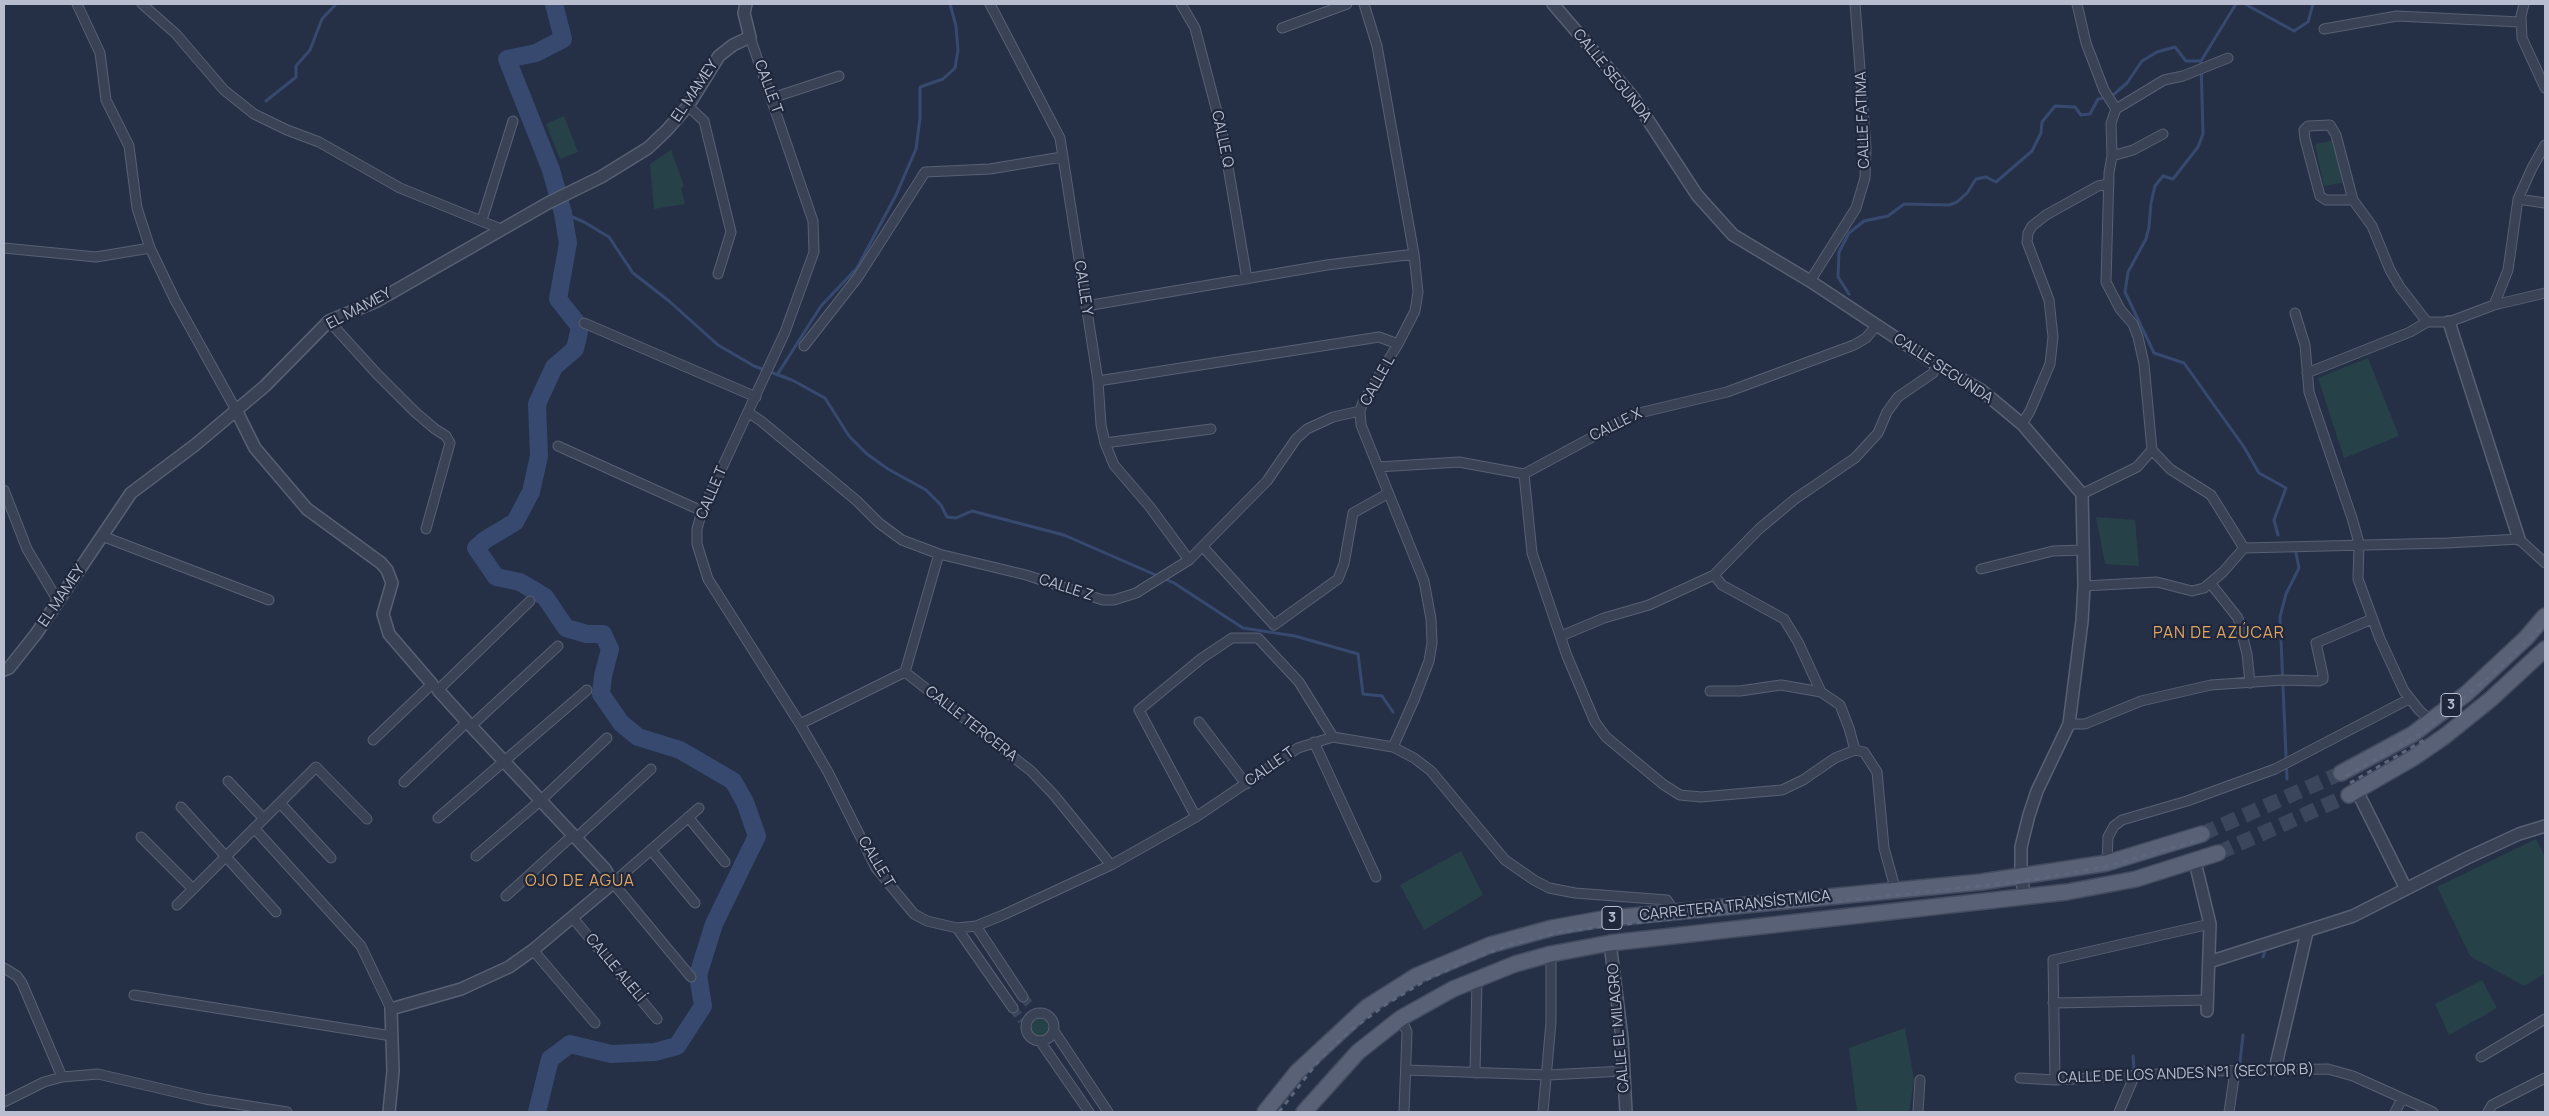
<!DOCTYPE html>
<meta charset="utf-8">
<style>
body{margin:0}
#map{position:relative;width:2549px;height:1116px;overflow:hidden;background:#253047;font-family:Manrope,sans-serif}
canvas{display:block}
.frame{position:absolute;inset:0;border:5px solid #b8becf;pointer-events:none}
</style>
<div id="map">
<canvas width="2549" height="1116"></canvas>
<div class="frame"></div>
</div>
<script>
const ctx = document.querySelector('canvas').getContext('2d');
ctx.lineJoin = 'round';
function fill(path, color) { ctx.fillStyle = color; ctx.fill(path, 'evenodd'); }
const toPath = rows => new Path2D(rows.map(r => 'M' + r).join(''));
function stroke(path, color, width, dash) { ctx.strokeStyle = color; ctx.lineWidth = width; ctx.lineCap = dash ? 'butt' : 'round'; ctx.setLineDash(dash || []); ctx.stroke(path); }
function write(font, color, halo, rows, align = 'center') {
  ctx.font = font + ' Manrope,sans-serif'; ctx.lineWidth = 4.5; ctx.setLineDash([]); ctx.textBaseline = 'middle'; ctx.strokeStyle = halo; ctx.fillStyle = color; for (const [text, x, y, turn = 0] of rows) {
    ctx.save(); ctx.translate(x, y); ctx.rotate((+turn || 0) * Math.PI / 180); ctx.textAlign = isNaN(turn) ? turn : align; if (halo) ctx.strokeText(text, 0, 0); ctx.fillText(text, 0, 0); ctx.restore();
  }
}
fill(toPath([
 [564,116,578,152,560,159,546,124],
 [2336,140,2346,182,2324,186,2315,144],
 [671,150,684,186,681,188,685,204,654,209,650,164],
 [2368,358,2399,436,2344,458,2318,378],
 [2096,517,2135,520,2139,566,2105,564],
 [2536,839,2545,857,2545,974,2524,986,2470,956,2437,887],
 [1461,851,1483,895,1424,930,1400,885],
 [2482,980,2497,1008,2449,1035,2435,1004],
 '1029 1027a11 11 0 1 1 22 0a11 11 0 1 1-22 0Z',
 [1905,1028,1914,1080,1909,1112,1857,1112,1849,1048]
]), '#274148');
stroke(toPath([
 [2236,4,2201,61,2203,134,2198,147,2173,179,2163,176,2155,186,2151,203,2149,227,2146,239,2128,272,2125,292,2154,353,2184,363,2244,447,2259,473,2286,488,2274,520,2278,535],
 [2245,4,2294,31,2308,22,2313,4],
 [266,101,296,77,296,66,310,50,322,19,336,4],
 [563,213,584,222,609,237,633,273,669,301,718,345,754,366,792,380,825,398,849,436,867,454,888,469,926,490,941,505,947,517,956,518,972,511,1064,535,1174,583,1243,628,1295,636,1358,654,1363,694,1382,696,1393,712],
 [1849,294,1838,277,1839,252,1849,233,1864,221,1888,216,1904,204,1949,205,1957,202,1967,193,1976,179,1986,177,1996,182,2032,151,2041,133,2042,122,2055,106,2075,107,2081,115,2090,114,2098,99,2112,96,2127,83,2142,61,2157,52,2175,47,2186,61,2201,61],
 [777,375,821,306,857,268,896,195,916,149,920,118,920,87,943,79,955,68,958,50,956,26,950,4],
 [2287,779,2280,617,2286,594,2299,568,2296,553],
 [2263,957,2265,950],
 [2133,1056,2134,1069],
 [2240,1062,2243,1035]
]), '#37496f', 3);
stroke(toPath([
 [537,1112,550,1059,570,1044,611,1054,655,1052,677,1046,703,1006,698,975,714,924,757,836,745,802,733,781,680,750,638,737,621,723,601,694,603,676,610,649,603,634,587,634,566,628,545,597,520,582,496,577,476,548,485,540,515,522,531,492,539,456,537,404,554,367,575,349,580,327,558,299,568,243,563,213,551,170,507,59,536,53,563,39,554,4]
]), '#37496f', 18);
stroke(toPath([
 [1023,997,1032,1007],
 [1013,1008,1022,1021]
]), '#3b455b', 9, [9, 4.5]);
stroke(toPath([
 [2202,834,2341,773],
 [2218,853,2349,795]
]), '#3b455b', 15, [15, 8]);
const minor = toPath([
 [77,4,100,53,106,100,129,146,137,208,150,248,175,300,236,410],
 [142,4,176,34,224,90,254,114,287,130,319,142,400,188,501,229],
 [990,4,1060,138,1098,381,1101,425,1105,443,1114,465,1150,507,1189,560],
 [1181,4,1195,28,1222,131,1247,279],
 [1364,4,1377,46,1414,254,1418,292,1415,311,1398,344,1363,402,1360,411,1361,425,1424,581,1431,619,1432,643,1429,661,1414,700,1393,747],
 [2077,4,2086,43,2104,90,2116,109],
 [2524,4,2521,16,2522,38,2545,88],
 [1282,28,1347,4],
 [2324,29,2397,16,2520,22],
 [750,37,813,221,814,252,785,332,702,511,697,529,697,544,708,579,800,724,828,772,876,868,914,914,927,921,957,928,976,926,1003,915,1111,865,1196,817,1298,748,1333,737,1393,747,1414,758,1431,771,1505,860,1534,880,1549,888,1575,893,1667,900,1674,912],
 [2228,58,2183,76,2164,80,2116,109,2111,123,2112,156,2109,173,2106,282,2120,309,2133,324,2138,337,2144,364,2152,450,2170,469,2211,495,2244,548],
 [772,98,839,76],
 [688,106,704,121,731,232,718,274],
 [2112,156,2133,150,2163,134],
 [2518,199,2545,203],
 [2353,200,2326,200,2320,196,2305,139,2304,130,2308,126,2330,125,2336,135,2353,200,2372,226,2390,270,2400,287,2427,322],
 [482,220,513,121],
 [4,248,96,257,150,248],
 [1810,281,1856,208,1865,178,1866,148,1855,4],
 [2494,305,2508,270,2518,199,2532,168,2545,145],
 [1086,306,1327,265,1414,254],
 [2295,313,2305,345,2309,392,2352,518,2359,543,2358,579,2380,639,2404,691,2419,710,2431,721],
 [329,321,377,374,415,412,435,429,446,436,450,443,426,529],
 [584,323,756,397],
 [804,346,858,277,925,172,990,169,1062,157],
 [2307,373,2410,332,2427,322,2449,322,2494,305,2545,293],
 [1098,381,1379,337,1398,344],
 [749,413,761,421,857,501,879,523,902,540,939,554,1026,575,1103,600,1114,600,1136,593,1189,560,1267,481,1296,439,1307,429,1333,417,1360,411],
 [2022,424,2030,411,2050,364,2053,337,2049,300,2027,242,2028,233,2032,226,2046,215,2098,186,2109,184],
 [1105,443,1211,429],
 [558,446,702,511],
 [1378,467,1459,462,1524,474,1635,414,1727,392,1854,345,1866,338,1876,326],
 [1524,474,1532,553,1567,656,1595,722,1606,737,1664,785,1680,795,1701,797,1782,790,1803,780,1835,758,1855,750,1864,752,1877,772,1884,848,1896,891],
 [4,490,27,549,58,601],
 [2082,494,2137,467,2152,450],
 [102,536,269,600],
 [1203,547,1274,625,1338,579,1344,564,1353,513,1387,494],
 [2244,548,2447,543,2519,539,2545,563],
 [1981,569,2053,551,2083,550],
 [1714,575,1722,585,1784,619,1798,642,1821,692],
 [2211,584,2238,618,2247,654,2250,683],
 [2084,586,2157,582,2192,591,2204,588,2223,572,2244,548],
 [1561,636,1604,618,1649,605,1714,575,1759,529,1795,499,1855,458,1878,433,1887,412,1898,397,1933,373,1937,365],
 [905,672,1031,771,1054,795,1111,865],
 [905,672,939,554],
 [1710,691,1740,691,1781,685,1821,692,1840,705,1849,728,1855,750],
 [1199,722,1246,784],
 [800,724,905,672],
 [2069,724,2085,724,2141,701,2211,685,2283,680,2319,681,2323,679,2323,675,2316,643,2372,619],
 [373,740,432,684,438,690,530,601],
 [1314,742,1376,877],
 [228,781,264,819],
 [404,782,467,722,471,726,558,646],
 [280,803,331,858],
 [181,807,276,912],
 [688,817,725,862],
 [1196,817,1139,710,1202,658,1232,638,1258,638,1299,682,1333,737],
 [438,818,587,690],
 [254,828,361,946,391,1009],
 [141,837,193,889],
 [651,850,695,903],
 [476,856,540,801,607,738],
 [2107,863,2108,837,2114,826,2122,820,2187,801,2275,769,2409,699],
 [506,896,573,835,576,838,651,769],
 [177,905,316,767,367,819],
 [572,917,657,1019],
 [976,926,1023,997],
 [957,928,1013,1008],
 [533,950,595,1023],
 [4,968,17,976,22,983,62,1077],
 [691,977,613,883,699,808],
 [134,995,392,1036],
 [2053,1003,2208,1000],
 '1026 1027a14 14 0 1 1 28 0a14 14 0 1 1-28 0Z',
 [1401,1018,1407,1032,1404,1112],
 [1054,1031,1108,1112],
 [1040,1041,1089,1112],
 [2481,1057,2545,1019],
 [1406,1070,1548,1075,1624,1071],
 [1475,1073,1477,979],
 [2020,1078,2055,1080,2211,1071,2328,1069,2353,1076,2433,1112],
 [2055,1080,2053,960,2210,924],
 [4,1102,44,1082,62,1077,98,1074,205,1099,287,1112],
 [1543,1112,1551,1022,1551,954],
 [1918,1112,1920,1080],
 [2119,1112,2134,1077],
 [2229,1112,2235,1071],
 [2395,1112,2402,1099],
 [2488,1112,2492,1105,2545,1078]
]);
const tertiary = toPath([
 [1553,4,1633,97,1697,195,1733,235,1810,281,1937,365,1981,390,2022,424,2082,494,2084,586,2082,621,2069,724,2037,791,2029,815,2021,847,2021,876,2025,898],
 [2449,322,2519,539],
 [236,410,255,448,307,509,381,563,387,570,392,583,383,614,389,634,432,684],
 [4,670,9,668,36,634,131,493,195,445,265,386,329,321,377,301,548,203,601,177,648,148,667,130,688,106,719,56,733,45,750,37,744,13,746,4],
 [438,690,467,722],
 [471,726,573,835],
 [2357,791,2406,889],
 [2195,862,2210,924,2207,1011],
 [1610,943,1622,1038,1626,1112],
 [2209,962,2353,916,2467,858,2519,834,2545,826],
 [2275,1069,2307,932],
 [389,1112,393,1071,391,1009,461,989,509,967,533,950,613,883,605,869,576,838]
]);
const primary = toPath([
 [2341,773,2413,734,2466,694,2526,638,2545,616],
 [2349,795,2413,758,2445,736,2491,699,2545,649],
 [1265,1112,1297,1072,1367,1007,1416,976,1490,945,1552,928,1602,919,1981,882,2107,863,2202,834],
 [1304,1112,1358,1052,1401,1018,1453,989,1515,964,1551,954,1610,943,2067,892,2136,879,2218,853]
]);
stroke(minor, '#586073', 11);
stroke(tertiary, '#586073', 14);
stroke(primary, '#434b5f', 18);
stroke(minor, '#3a4356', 9);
stroke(tertiary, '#3a4356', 11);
stroke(primary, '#586176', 15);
stroke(toPath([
 [2346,776,2423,732,2501,667,2545,625],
 [2350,783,2426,739],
 [1279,1112,1320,1059,1350,1031,1385,1005,1428,979,1469,960,1512,944,1560,932,1608,926,2026,881,2109,866,2202,839]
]), '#5c667d', 3, [5, 5]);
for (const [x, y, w] of [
 [2451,705,20],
 [1612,918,20]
]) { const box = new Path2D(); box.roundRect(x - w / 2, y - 11.5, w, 23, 4); ctx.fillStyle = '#1e273c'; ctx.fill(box); stroke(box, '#b8becf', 1); }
write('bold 14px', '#b8becf', null, [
 ["3",2451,705],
 ["3",1612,918]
]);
write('15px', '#b8becf', '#1e273c', [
 ["CALLE SEGUNDA",1612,76,51],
 ["CALLE T",768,87,70],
 ["EL MAMEY",695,91,-56],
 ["CALLE FATIMA",1863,120,-92],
 ["CALLE Q",1222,139,78],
 ["CALLE Y",1083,288,81],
 ["EL MAMEY",359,309,-28],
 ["CALLE SEGUNDA",1943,369,33],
 ["CALLE L",1378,381,-61],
 ["CALLE X",1616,425,-26],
 ["CALLE T",712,493,-67],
 ["CALLE Z",1066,588,18],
 ["EL MAMEY",62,596,-56],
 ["CALLE TERCERA",971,724,38],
 ["CALLE T",1270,767,-35],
 ["CALLE T",876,862,59],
 ["CARRETERA TRANSÍSTMICA",1735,906,-6],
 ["CALLE ALELÍ",615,968,50],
 ["CALLE EL MILAGRO",1619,1028,-95],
 ["CALLE DE LOS ANDES N°1 (SECTOR B)",2186,1074,-2]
]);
ctx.letterSpacing = '1px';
write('16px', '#e2a660', '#1e273c', [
 ["PAN DE AZÚCAR",2219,634],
 ["OJO DE AGUA",580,882]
]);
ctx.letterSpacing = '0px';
</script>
